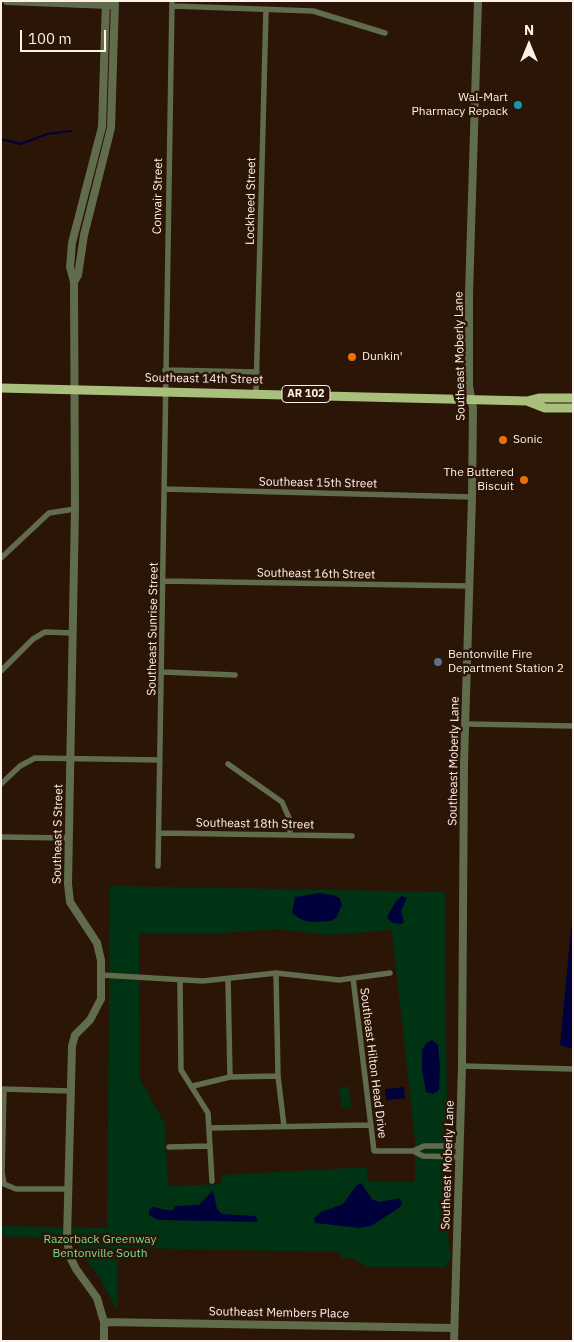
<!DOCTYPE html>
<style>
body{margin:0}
#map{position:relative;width:574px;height:1342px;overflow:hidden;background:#2b1506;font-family:"IBM Plex Sans",sans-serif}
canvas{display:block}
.frame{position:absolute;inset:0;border:2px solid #fef1e9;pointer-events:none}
.north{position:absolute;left:504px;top:20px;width:50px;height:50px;-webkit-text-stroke:4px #2b1506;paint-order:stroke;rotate:0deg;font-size:14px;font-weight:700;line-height:20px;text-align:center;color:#fef1e9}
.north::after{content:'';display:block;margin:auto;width:18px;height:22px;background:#fef1e9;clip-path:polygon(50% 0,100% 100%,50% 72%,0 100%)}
.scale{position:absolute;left:20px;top:30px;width:86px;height:22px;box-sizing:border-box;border:2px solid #fef1e9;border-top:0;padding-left:6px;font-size:15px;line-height:18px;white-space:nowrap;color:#fef1e9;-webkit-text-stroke:4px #2b1506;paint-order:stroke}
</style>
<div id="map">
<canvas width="574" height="1342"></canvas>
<div class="frame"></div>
<div class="north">N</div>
<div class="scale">100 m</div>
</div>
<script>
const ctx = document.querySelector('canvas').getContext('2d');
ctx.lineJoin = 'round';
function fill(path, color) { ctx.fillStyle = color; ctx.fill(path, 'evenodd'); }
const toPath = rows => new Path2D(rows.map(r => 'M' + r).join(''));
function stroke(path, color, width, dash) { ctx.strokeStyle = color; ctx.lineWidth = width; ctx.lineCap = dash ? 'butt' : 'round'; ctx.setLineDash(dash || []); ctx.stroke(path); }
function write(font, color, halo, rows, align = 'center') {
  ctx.font = font + ' "IBM Plex Sans",sans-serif'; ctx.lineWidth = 5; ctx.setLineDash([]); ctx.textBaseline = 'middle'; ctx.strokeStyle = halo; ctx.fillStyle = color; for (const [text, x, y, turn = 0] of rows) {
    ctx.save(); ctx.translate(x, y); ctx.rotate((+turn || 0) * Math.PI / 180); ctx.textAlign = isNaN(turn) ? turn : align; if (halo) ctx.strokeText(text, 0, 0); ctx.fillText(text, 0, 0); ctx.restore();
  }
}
fill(toPath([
 [110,886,445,892,448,1237,451,1258,445,1267,368,1267,352,1258,341,1259,340,1252,126,1248,118,1255,117,1310,98,1275,82,1256,75,1235,59,1238,1,1236,1,1226,107,1228],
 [275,929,329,935,392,930,415,1142,415,1182,369,1182,366,1167,222,1175,221,1184,168,1186,165,1124,140,1079,139,933,222,933],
 [349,1086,351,1107,342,1108,339,1088]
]), '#003313');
fill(toPath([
 [319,893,333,895,340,898,342,905,336,918,330,921,310,922,300,919,292,913,295,897],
 [402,896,407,898,401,911,404,922,401,924,393,923,388,919,388,915,396,901],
 [573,909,573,1049,560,1045],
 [432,1040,438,1045,440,1066,439,1090,433,1094,426,1092,422,1070,422,1050,426,1043],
 [404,1087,405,1098,386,1100,385,1089],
 [361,1183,372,1199,379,1202,400,1198,402,1204,399,1208,371,1226,359,1228,315,1223,314,1218,321,1212,343,1204,356,1186],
 [213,1190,217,1209,222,1214,255,1216,258,1219,257,1222,158,1220,149,1215,149,1210,153,1207,166,1210,173,1210,175,1206,199,1205]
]), '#00013b');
stroke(toPath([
 [1,139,21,144,47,134,71,131]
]), '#00013b', 2);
stroke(toPath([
 [172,6,313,11,385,33],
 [165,370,257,372],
 [256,393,266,10],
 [164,489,472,497],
 [1,558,49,513,75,509],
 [163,581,469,586],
 [1,671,33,639,45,632,72,633],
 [163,672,235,675],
 [466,724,573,726],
 [228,764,282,802,290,820,290,835],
 [1,784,20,766,35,758,160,760],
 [159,833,352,836],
 [1,837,68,838],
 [158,866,172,1],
 [276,973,278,1076,284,1126],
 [101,975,203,981,276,973,339,980,390,973],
 [353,978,374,1151,413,1151,423,1156,459,1157],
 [228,979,230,1077],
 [180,980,181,1070,208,1113,212,1181],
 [462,1066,573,1069],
 [193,1086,230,1077,278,1076],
 [1,1089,71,1091],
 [4,1089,2,1172,4,1184,16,1189,69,1189],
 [209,1128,371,1125],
 [169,1147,210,1146],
 [413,1151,424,1146,459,1146]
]), '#616c4d', 5.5);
stroke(toPath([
 [7,1,110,5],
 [74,282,78,275,84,235,111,128,115,1],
 [104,1322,454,1328],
 [104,1341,104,1322,97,1298,76,1269,70,1257,67,1240,72,1046,75,1035,90,1020,101,999,101,960,97,943,70,902,68,884,75,509,74,282,70,267,72,243,102,127,106,1],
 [454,1341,462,1066,464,762,472,497,473,408,469,386,469,294,478,1]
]), '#616c4d', 8);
stroke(toPath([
 [1,388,527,401,539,398,573,398],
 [527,401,545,408,573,408]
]), '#a9c07c', 9);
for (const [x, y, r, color] of [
 [518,105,5,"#0f9aa8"],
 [352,357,5,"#e8710a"],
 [503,440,5,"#e8710a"],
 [524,480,5,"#e8710a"],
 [438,662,5,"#5c6f8a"]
]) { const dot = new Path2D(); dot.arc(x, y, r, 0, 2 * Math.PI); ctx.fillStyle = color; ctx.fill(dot); stroke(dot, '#2b1506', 2); }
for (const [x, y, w] of [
 [306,394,48]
]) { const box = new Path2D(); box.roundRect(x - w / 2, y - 8.5, w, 17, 4); ctx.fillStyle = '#2b1506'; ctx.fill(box); stroke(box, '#fef1e9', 1); }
write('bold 11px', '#fef1e9', null, [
 ["AR 102",306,394]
]);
write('12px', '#fef1e9', '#2b1506', [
 ["Wal-Mart",508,98,"right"],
 ["Pharmacy Repack",508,112,"right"],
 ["Dunkin'",362,357],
 ["Sonic",513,440],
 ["The Buttered",514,473,"right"],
 ["Biscuit",514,487,"right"],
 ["Bentonville Fire",448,655],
 ["Department Station 2",448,669]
], 'left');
write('12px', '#fef1e9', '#2b1506', [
 ["Convair Street",158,196,-89],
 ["Lockheed Street",251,201,-89],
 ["Southeast Moberly Lane",460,356,-91],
 ["Southeast 14th Street",204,379,1],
 ["Southeast 15th Street",318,483,1],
 ["Southeast 16th Street",316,574,1],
 ["Southeast Sunrise Street",153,629,-89],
 ["Southeast Moberly Lane",454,761,-89],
 ["Southeast 18th Street",255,824,1],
 ["Southeast S Street",58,834,-89],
 ["Southeast Hilton Head Drive",373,1063,83],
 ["Southeast Moberly Lane",448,1165,-88],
 ["Southeast Members Place",279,1313,1]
]);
write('12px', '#79dc92', '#2b1506', [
 ["Razorback Greenway",100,1240],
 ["Bentonville South",100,1254]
]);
</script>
